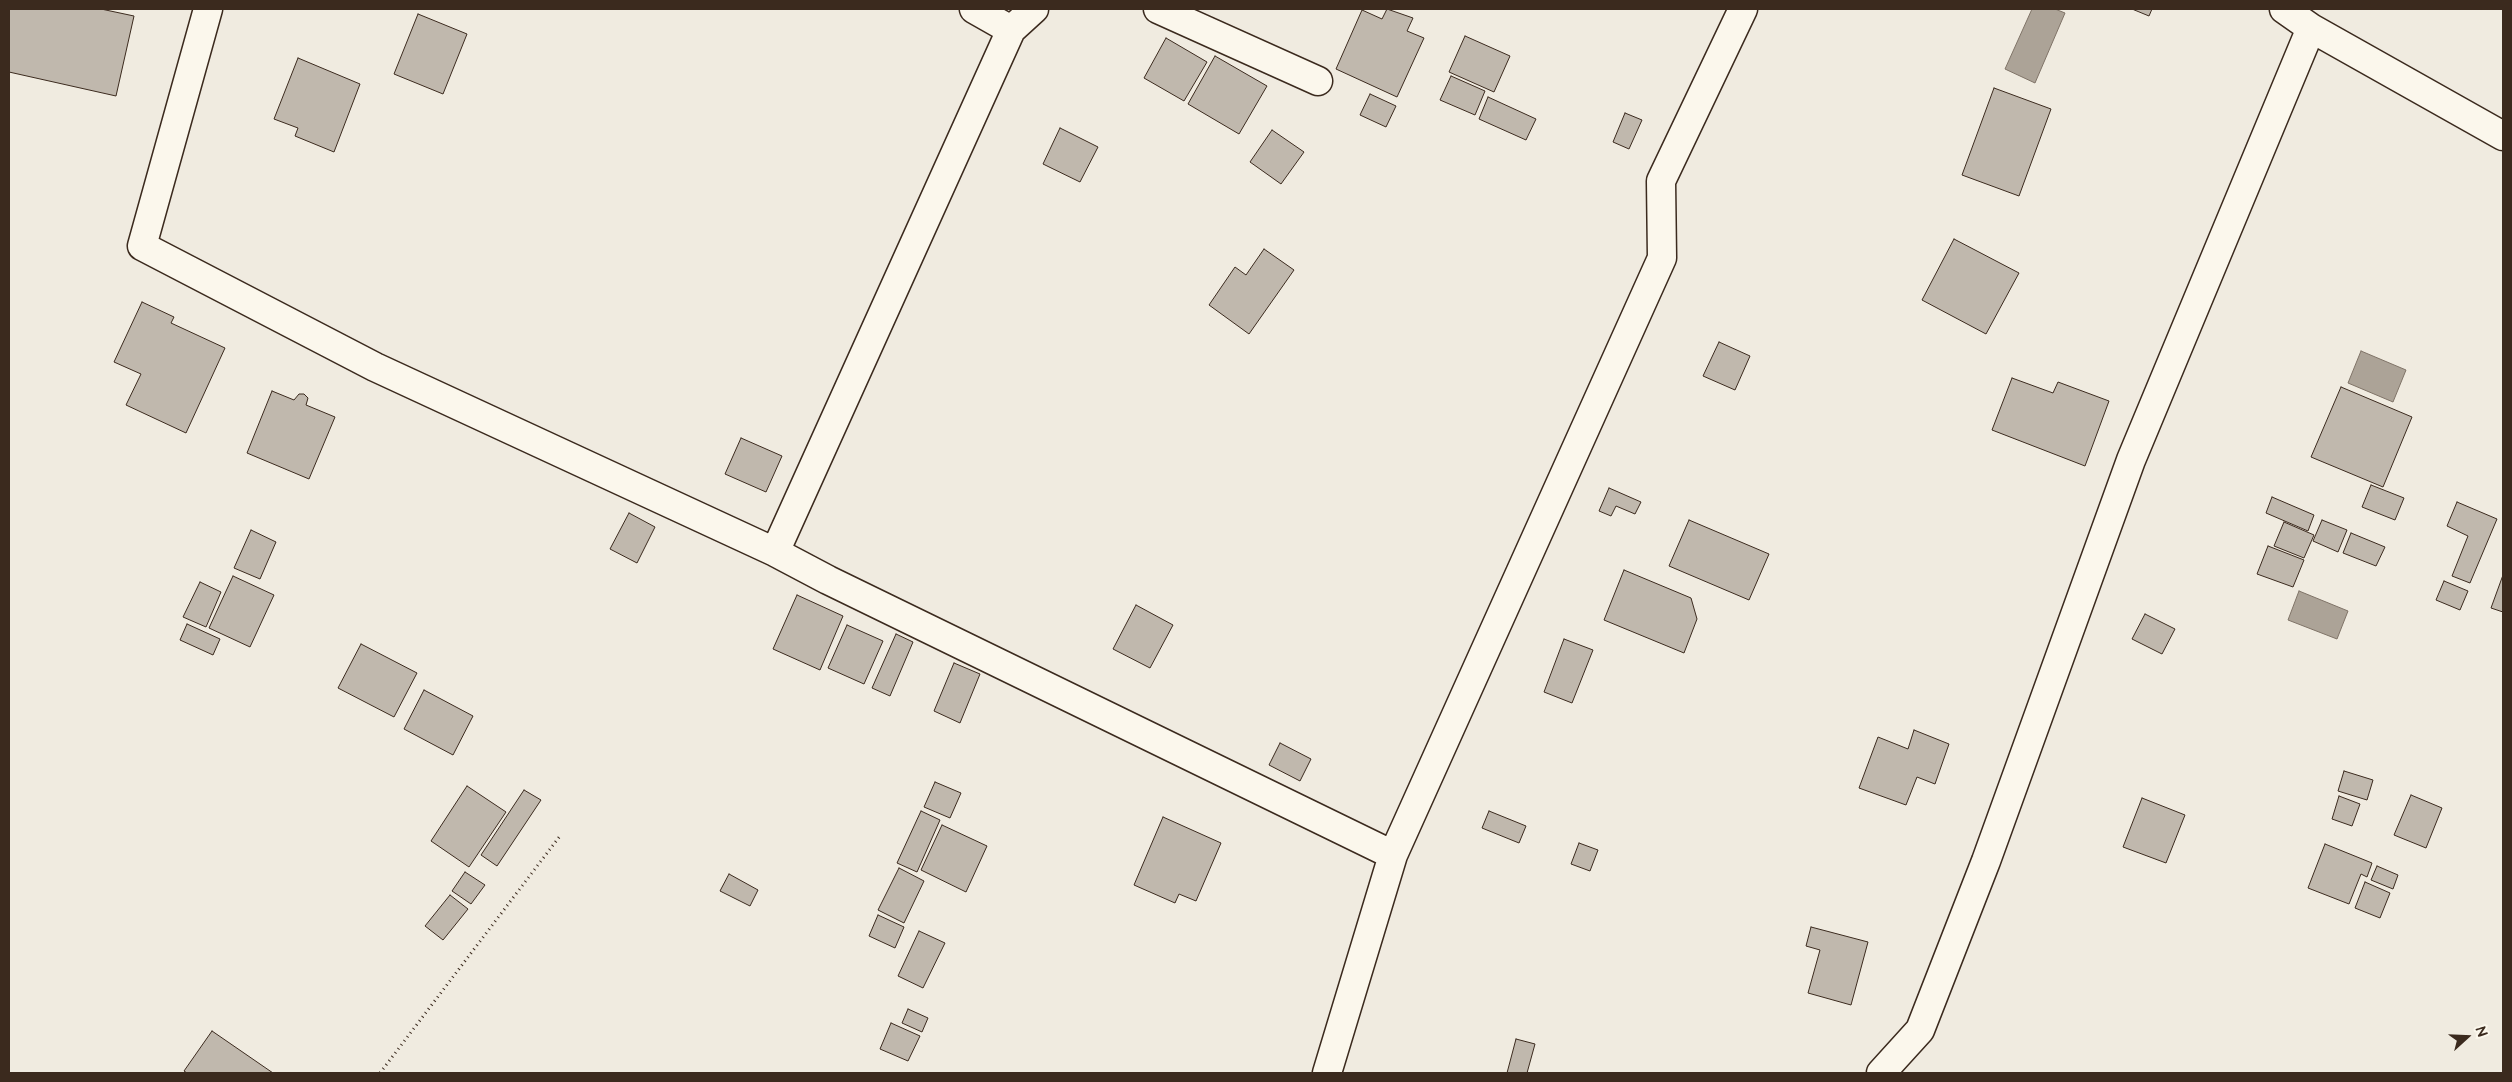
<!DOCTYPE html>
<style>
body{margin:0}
#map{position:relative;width:2512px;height:1082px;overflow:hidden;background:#f0ebe0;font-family:"Architects Daughter",sans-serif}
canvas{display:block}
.frame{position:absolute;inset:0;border:10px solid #3b2a1e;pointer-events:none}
.north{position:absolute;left:2442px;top:1012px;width:50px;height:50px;-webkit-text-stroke:4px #fbf7ec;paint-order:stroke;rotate:70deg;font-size:14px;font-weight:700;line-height:20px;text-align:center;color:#3b2a1e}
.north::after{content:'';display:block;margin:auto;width:18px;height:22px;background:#3b2a1e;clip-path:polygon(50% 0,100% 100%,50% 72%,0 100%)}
</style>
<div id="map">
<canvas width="2512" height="1082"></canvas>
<div class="frame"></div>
<div class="north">N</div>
</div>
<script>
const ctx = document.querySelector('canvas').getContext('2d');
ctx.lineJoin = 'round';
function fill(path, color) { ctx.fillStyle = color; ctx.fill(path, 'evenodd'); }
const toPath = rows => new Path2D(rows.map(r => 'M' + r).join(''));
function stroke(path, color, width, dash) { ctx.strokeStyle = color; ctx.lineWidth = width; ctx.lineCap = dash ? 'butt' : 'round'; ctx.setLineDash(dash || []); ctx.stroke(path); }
const water = toPath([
 [2032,9,2055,9,2065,13,2035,83,2005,69,2032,9],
 [2361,351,2406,370,2393,402,2348,383,2361,351],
 [2299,591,2348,611,2337,639,2288,620,2299,591]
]);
fill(water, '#aca397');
stroke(water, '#7f7367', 1);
const building = toPath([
 [9,9,101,9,134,16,116,96,9,72,9,9],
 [1387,9,1413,18,1407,31,1424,38,1397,97,1336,69,1362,10,1382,19,1387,9],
 [2132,9,2152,9,2149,16,2132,9],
 [418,14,467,34,443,94,394,74,418,14],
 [1465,36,1510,56,1494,92,1449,72,1465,36],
 [1166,38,1207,62,1184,101,1144,78,1166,38],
 [1215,56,1267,86,1239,134,1188,104,1215,56],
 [298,58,360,84,334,152,295,136,298,128,274,119,298,58],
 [1451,76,1485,91,1475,115,1440,100,1451,76],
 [1994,88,2051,109,2019,196,1962,175,1994,88],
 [1370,94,1396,106,1386,127,1360,115,1370,94],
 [1488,97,1536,119,1526,140,1479,119,1488,97],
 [1625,113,1642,120,1629,149,1613,142,1625,113],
 [1060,128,1098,147,1080,182,1043,164,1060,128],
 [1272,130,1304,152,1281,184,1250,162,1272,130],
 [1954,239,2019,273,1986,334,1922,300,1954,239],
 [1264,249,1294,270,1249,334,1209,305,1235,267,1246,275,1264,249],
 [142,302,174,317,171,323,225,348,186,433,126,405,141,374,114,362,142,302],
 [1719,342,1750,356,1735,390,1703,376,1719,342],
 [2012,378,2053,393,2058,382,2109,401,2085,466,1992,430,2012,378],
 [2341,387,2412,417,2383,487,2311,457,2341,387],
 [272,391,294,400,299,394,304,394,308,398,306,405,335,417,309,479,247,453,272,391],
 [741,438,782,456,766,492,725,474,741,438],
 [2371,485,2404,498,2395,520,2362,507,2371,485],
 [1609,488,1641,502,1635,514,1616,506,1611,516,1599,511,1609,488],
 [2272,497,2314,515,2308,531,2266,513,2272,497],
 [2457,502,2497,519,2470,583,2452,576,2468,536,2447,526,2457,502],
 [629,513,655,527,637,563,610,549,629,513],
 [1689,520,1769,554,1749,600,1669,566,1689,520],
 [2322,520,2347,530,2338,552,2313,541,2322,520],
 [2284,522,2314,535,2304,558,2274,546,2284,522],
 [251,530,276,542,260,579,234,568,251,530],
 [2351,533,2385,547,2376,566,2343,553,2351,533],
 [2268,546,2304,560,2293,587,2257,574,2268,546],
 [1624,570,1691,598,1697,619,1684,653,1604,620,1624,570],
 [2503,575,2503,612,2491,608,2503,575],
 [233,576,274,595,250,647,209,628,233,576],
 [2444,581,2468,591,2460,610,2436,600,2444,581],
 [200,582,221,592,206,627,183,617,200,582],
 [797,595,843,616,820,670,773,649,797,595],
 [1136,605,1173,625,1150,668,1113,649,1136,605],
 [2145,614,2175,629,2162,654,2132,639,2145,614],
 [187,624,220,639,213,655,180,640,187,624],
 [847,625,883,641,864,684,828,668,847,625],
 [896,634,913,642,890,696,872,688,896,634],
 [1564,639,1593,650,1572,703,1544,692,1564,639],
 [361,644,417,673,394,717,338,688,361,644],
 [954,663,980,674,960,723,934,711,954,663],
 [424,690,473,716,453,755,404,729,424,690],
 [1914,730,1949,744,1935,784,1917,777,1906,805,1859,788,1878,737,1908,749,1914,730],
 [1280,743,1311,759,1300,781,1269,765,1280,743],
 [2344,771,2373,780,2367,800,2338,791,2344,771],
 [935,782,961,793,950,818,924,807,935,782],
 [467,786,506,812,469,867,431,841,467,786],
 [524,790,541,800,497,866,481,855,524,790],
 [2411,795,2442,808,2426,848,2394,835,2411,795],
 [2339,796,2360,804,2352,826,2332,819,2339,796],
 [2142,798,2185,815,2166,863,2123,847,2142,798],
 [921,811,940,820,917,872,897,863,921,811],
 [1489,811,1526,826,1519,843,1482,828,1489,811],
 [1163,817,1221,843,1196,901,1179,894,1175,903,1134,885,1163,817],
 [942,825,987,846,966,892,921,870,942,825],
 [1579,843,1598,850,1590,871,1571,864,1579,843],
 [2325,844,2372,863,2367,877,2361,874,2349,904,2308,888,2325,844],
 [2377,866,2398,875,2393,889,2371,880,2377,866],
 [899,868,924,881,904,923,878,910,899,868],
 [465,872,485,885,471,904,452,891,465,872],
 [729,874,758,890,750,906,720,891,729,874],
 [2365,882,2390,893,2380,918,2355,908,2365,882],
 [450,895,468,909,443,940,425,926,450,895],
 [878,915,904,927,895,948,869,936,878,915],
 [1811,927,1868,942,1851,1005,1808,993,1820,950,1806,946,1811,927],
 [919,931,945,943,923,988,898,976,919,931],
 [908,1009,928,1018,922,1032,902,1023,908,1009],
 [891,1023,920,1036,908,1061,880,1049,891,1023],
 [212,1031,273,1073,187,1073,184,1071,212,1031],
 [1516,1039,1535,1044,1527,1073,1507,1073,1516,1039]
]);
fill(building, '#c0b8ad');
stroke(building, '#3b2a1e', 1);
const minor = toPath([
 [208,9,142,246,375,367,775,552,828,580,1393,855],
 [974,9,1011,30,1034,9],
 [1158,9,1318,81],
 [2284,9,2311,28,2503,136],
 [775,552,1011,30],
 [1327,1073,1393,855,1662,258,1661,181,1743,9],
 [1881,1073,1920,1030,1986,861,2131,460,2311,28]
]);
stroke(minor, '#3b2a1e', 31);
stroke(toPath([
 [380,1073,560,836]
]), '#3b2a1e', 3, [1, 4]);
stroke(minor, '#fbf7ec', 28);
</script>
